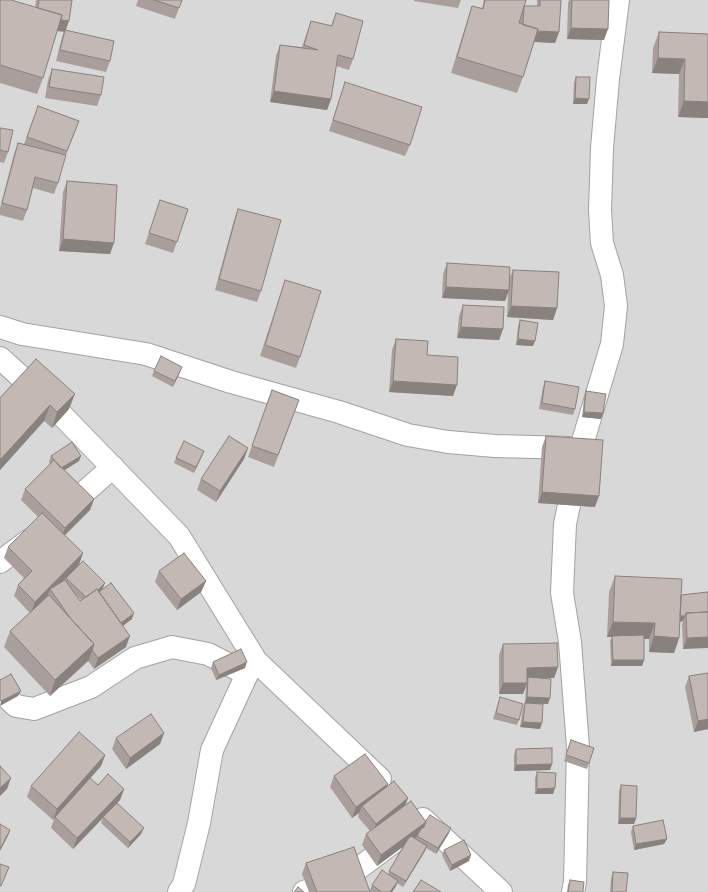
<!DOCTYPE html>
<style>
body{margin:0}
canvas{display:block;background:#ede7e0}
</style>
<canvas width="708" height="892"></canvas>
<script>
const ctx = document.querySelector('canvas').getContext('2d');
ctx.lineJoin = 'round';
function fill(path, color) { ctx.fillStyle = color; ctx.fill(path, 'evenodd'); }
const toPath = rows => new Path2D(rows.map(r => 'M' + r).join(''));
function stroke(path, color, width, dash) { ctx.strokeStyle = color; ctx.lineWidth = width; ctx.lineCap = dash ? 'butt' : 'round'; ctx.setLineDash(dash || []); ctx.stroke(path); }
fill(toPath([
 [0,0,708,0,708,892,0,892]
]), '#d9d8d8');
const minor = toPath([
 [0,327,22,334,146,354,231,382,339,412,408,435,448,442,495,446,572,448],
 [0,358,55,408,179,536,256,661,380,779],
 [63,511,113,467],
 [0,562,28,541],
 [0,691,16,706,34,709,91,687,135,658,172,647,208,654,247,674],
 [423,819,501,892],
 [179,892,184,884,199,823,212,750,247,674,255,662],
 [304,892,347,877,395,841],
 [573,892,575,882,578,747,570,642,562,593,565,524,581,448,612,344,616,306,612,275,602,243,600,210,602,148,608,79,618,0]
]);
stroke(minor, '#a2a2a2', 24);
stroke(minor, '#fff', 22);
fill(toPath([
 [0,0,35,7,36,0,72,0,66,31,110,61,106,72,56,61,61,41,64,31,57,31,43,78,37,94,0,83],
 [138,0,182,0,175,19,136,6],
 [414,0,461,0,458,8,414,1],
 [484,0,526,0,524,6,537,6,537,0,561,0,559,32,555,43,534,42,523,77,517,93,451,73,467,21,472,6,482,8],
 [569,0,609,0,604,40,567,39,568,3],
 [336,13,353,59,349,70,336,66,331,99,327,110,270,102,276,56,280,45,302,47,311,21,331,26],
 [659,32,708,34,708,118,678,117,679,74,652,73,653,48],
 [52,69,101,95,97,106,45,98,48,80],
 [576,77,587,104,573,104,574,82],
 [345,82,410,145,405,156,329,131],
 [38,106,79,121,64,160,58,183,54,194,33,188,27,210,23,221,0,215,0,208,14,154,18,143,24,144],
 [0,128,8,152,4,163,0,162],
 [67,181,110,254,59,251,63,192],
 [160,200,188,209,173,253,145,244],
 [238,209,261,291,257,302,215,290,234,220],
 [447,263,510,277,513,270,557,308,553,320,507,317,508,293,505,301,442,298,443,274],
 [285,280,300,357,296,368,260,356],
 [463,305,503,329,499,340,457,338,459,316],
 [520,320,533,346,516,345,518,326],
 [396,339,427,355,453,396,389,392,392,350],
 [36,359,69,409,52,428,44,421,0,470,0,398],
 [154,371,180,372,173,387,152,376],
 [545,381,575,409,573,415,539,409,543,387],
 [272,390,299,400,274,467,248,457],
 [586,391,603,413,601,419,582,417,584,397],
 [546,436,595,507,538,503,542,447],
 [248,448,244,459,216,502,197,490,201,479],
 [204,451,194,473,174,463,176,458],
 [51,456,79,461,64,470,94,499,90,510,65,535,79,565,62,582,65,580,66,578,103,588,100,591,132,619,123,626,126,647,94,669,88,661,50,696,4,647,10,631,30,613,14,596,18,585,24,578,4,558,8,547,38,517,21,500,25,489,50,464,49,462],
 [75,594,81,600,80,601],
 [48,595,48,597,35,609],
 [159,571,206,581,201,592,177,610,155,582],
 [615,576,681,595,708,592,683,649,682,624,683,621,680,622,679,638,674,653,649,652,649,639,644,639,644,660,642,666,611,666,610,641,612,637,607,637,609,592],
 [503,644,558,667,554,678,544,678,548,704,531,703,540,729,520,727,523,708,525,703,526,686,523,694,499,694,499,655],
 [213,662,245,668,216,680,211,668],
 [708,673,708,729,694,732,685,687,689,676],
 [500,697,519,720,517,725,493,719],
 [164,733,160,744,126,769,112,749,116,738],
 [594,748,587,769,564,761,566,755],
 [516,749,552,764,550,770,514,771,514,755],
 [105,755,101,766,78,792,98,785,124,789,120,800,116,804,141,834,128,848,101,823,103,818,73,849,51,828,54,819,53,820,27,797,31,786],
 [537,772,553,794,535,794,535,778],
 [334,776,388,784,387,786,405,806,426,821,449,833,436,854,426,848,425,851,403,887,397,883,396,886,392,892,371,892,370,891,370,892,309,892,302,874,306,863,370,890,372,885,388,874,403,846,377,866,362,845,366,834,370,831,358,817,359,813,352,818,330,787],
 [621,785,636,818,634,824,618,824,619,791],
 [633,826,667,839,664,844,634,850,631,832],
 [444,850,469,861,450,871,442,855],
 [613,872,626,892,610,892,611,878],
 [570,880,583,892,567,892,568,885]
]), '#a99e9b');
fill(toPath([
 [61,20,69,21,65,32,57,31],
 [571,28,608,29,604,40,567,39],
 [523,30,559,32,555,43,519,41],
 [658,58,685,59,679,74,652,73],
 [274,91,331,99,327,110,270,102],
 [575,98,589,99,587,104,573,104],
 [684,101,708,102,708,118,678,117],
 [63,239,114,243,110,254,59,251],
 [446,287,509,290,505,301,442,298],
 [511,306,557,308,553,320,507,317],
 [461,327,503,329,499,340,457,338],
 [518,339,535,341,533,346,516,345],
 [182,367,180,372,173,387,175,381],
 [393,381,457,385,453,396,389,392],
 [75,394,69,409,52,428,57,412],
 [50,405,44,421,0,470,0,460],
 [584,412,603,413,601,419,582,417],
 [248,448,244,459,216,502,220,491],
 [204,451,202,456,194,473,196,467],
 [81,456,79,461,57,475,59,469],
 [542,492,599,496,595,507,538,503],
 [94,499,90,510,61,539,65,528],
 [83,553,79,565,52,592,50,589,48,595,31,613,35,602],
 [206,581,201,592,177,610,181,599],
 [105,583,103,588,86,605,88,599],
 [134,613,132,619,118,629,120,623],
 [679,616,685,616,683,621,677,622],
 [613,622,655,623,649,639,612,637,612,636,612,637,607,637],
 [130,636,126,647,94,669,98,658],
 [654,636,679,638,674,653,649,652],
 [708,637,708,648,683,649,687,638],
 [94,644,89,660,50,696,55,680],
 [613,660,644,660,642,666,611,666],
 [247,662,245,668,216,680,219,675],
 [558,667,554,678,523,679,527,668],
 [503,683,527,683,523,694,499,694],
 [21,691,18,696,0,706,1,701],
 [527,697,550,698,548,704,525,703],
 [708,719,708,729,694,732,698,721],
 [523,722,542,723,540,729,520,727],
 [164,733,160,744,126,769,130,758],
 [105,755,101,766,55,818,55,817,53,820,57,809],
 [552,764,550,770,514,771,516,765],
 [11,778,7,789,0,796,0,788],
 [388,784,384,795,362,806,359,813,352,818,356,807],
 [555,788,553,794,535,794,537,789],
 [124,789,120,800,73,849,77,838],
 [408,798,404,809,372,835,376,824],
 [620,818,636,818,634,824,618,824],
 [426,822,422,833,377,866,381,855],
 [144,828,141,834,128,848,130,842],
 [451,828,449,833,436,854,438,848],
 [10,830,8,836,0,851,0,849],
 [667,839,664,844,634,850,636,844],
 [427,846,425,851,403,887,406,881],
 [471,855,469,861,450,871,452,865],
 [398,881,396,886,392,892,390,892]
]), '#89817e');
const building = toPath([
 [0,0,11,0,62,15,43,78,0,65,0,0],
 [39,0,72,0,69,21,61,20,62,15,38,8,39,0],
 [154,0,182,0,179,8,154,0],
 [485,0,526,0,519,23,538,29,523,77,457,57,472,6,483,9,485,0],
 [540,0,561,0,559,32,537,31,538,29,523,25,524,6,540,6,540,0],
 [572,0,609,0,608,29,571,28,572,0],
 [336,13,363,21,353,59,338,55,331,99,274,91,280,45,318,50,304,45,311,21,332,26,336,13],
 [65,30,114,41,110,61,60,50,65,30],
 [659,32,708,34,708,102,684,101,685,59,658,58,659,32],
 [52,69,104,77,101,95,49,87,52,69],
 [576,77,590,77,589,99,575,98,576,77],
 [345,82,422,107,410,145,333,120,345,82],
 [38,106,79,121,67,151,27,137,38,106],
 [0,128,13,130,8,152,0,150,0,128],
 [18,143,66,155,58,183,35,177,27,210,2,203,18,143],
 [67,181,117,185,114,243,63,239,67,181],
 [160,200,188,209,177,242,149,233,160,200],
 [238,209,281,220,261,291,219,279,238,209],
 [447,263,510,267,509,290,446,287,447,263],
 [513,270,559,272,557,308,511,306,513,270],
 [285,280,321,291,300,357,265,345,285,280],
 [463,305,504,307,503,329,461,327,463,305],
 [520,320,538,323,535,341,518,339,520,320],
 [396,339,428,341,427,355,458,357,457,385,393,381,396,339],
 [161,356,182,367,175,381,154,371,161,356],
 [36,359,75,394,57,412,50,405,0,460,0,398,36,359],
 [545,381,579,387,575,409,542,403,545,381],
 [272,390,299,400,278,455,252,446,272,390],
 [586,391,606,394,603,413,584,412,586,391],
 [229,436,248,448,220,491,201,479,229,436],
 [546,436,603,440,599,496,542,492,546,436],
 [184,441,204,451,196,467,176,458,184,441],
 [72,442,81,456,61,468,54,460,51,456,72,442],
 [54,460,94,499,65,528,25,489,54,460],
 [42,513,83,553,35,602,18,585,32,571,8,547,42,513],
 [184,553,206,581,181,599,159,571,184,553],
 [83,561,105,583,98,590,97,589,86,597,66,578,83,561],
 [615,576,682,579,679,638,654,636,655,623,613,622,615,576],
 [65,580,80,601,97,589,130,636,98,658,92,650,94,644,71,619,50,589,65,580],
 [111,583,134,613,121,623,99,592,111,583],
 [708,592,708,612,686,613,685,616,680,616,681,595,708,592],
 [49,595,94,644,55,680,10,631,49,595],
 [708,612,708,637,687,638,686,613,708,612],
 [644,635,644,660,613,660,612,636,644,635],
 [557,643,558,667,527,668,527,683,503,683,503,644,557,643],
 [241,649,247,662,219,675,213,662,241,649],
 [708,673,708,719,698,721,689,676,708,673],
 [11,674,21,691,1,701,0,700,0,680,11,674],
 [528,677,551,679,550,698,527,697,528,677],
 [500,697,523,704,519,720,496,713,500,697],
 [525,703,543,704,542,723,523,722,525,703],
 [151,714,164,733,130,758,116,738,151,714],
 [79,732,105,755,57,809,31,786,79,732],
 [571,740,594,748,589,763,566,755,571,740],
 [552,748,552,764,516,765,516,749,552,748],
 [365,754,388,784,356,807,334,776,365,754],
 [0,766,11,778,0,788,0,766],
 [537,772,556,773,555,788,537,789,537,772],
 [108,774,124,789,77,838,55,817,90,778,98,785,108,774],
 [394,781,408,798,376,824,362,806,394,781],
 [621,785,637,786,636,818,620,818,621,785],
 [411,801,426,822,381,855,366,834,411,801],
 [117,803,144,828,130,842,103,817,117,803],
 [430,815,451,828,438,848,417,836,421,829,424,827,426,822,425,822,430,815],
 [663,820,667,839,636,844,633,826,663,820],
 [0,824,10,830,0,849,0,824],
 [411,836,427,846,406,881,389,871,408,839,411,836],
 [464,840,471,855,452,865,444,850,464,840],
 [354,847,370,892,317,892,306,863,354,847],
 [0,864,9,867,1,886,0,886,0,864],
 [382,870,398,881,390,892,382,892,372,885,382,870],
 [613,872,628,873,626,892,612,892,613,872],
 [421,880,441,892,413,892,421,880],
 [570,880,584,882,583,892,568,892,570,880],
 [298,887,304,892,294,892,298,887]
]);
fill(building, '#c4b8b4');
stroke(building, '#89817e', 1);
</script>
